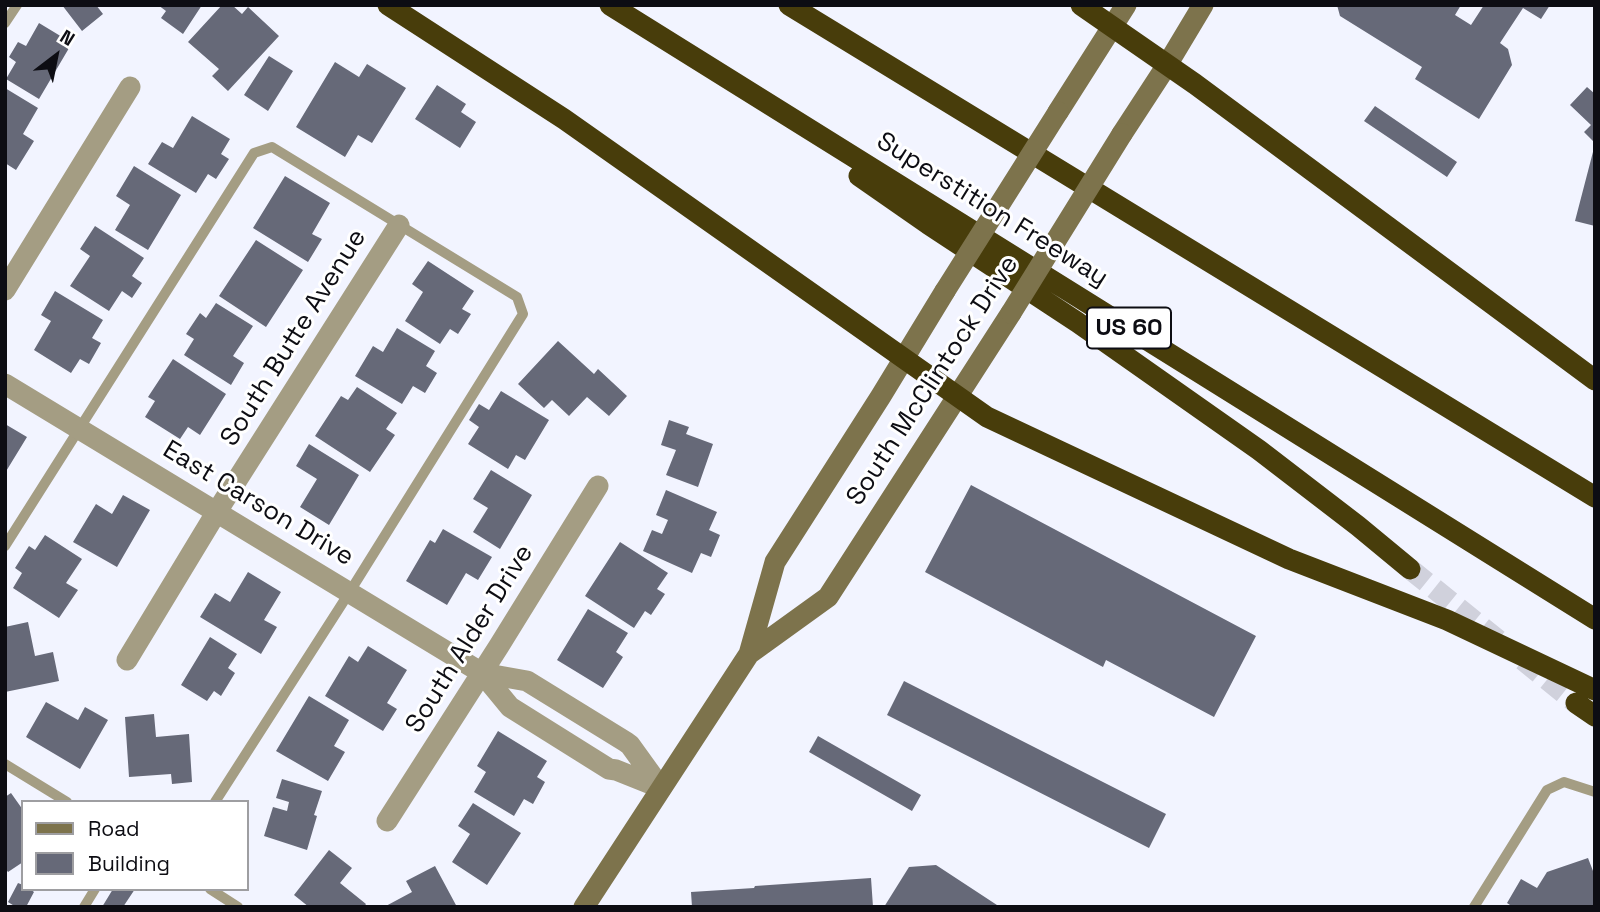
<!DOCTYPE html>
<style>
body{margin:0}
#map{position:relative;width:1600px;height:912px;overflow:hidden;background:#f2f4ff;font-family:"Space Grotesk",sans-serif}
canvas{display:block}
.frame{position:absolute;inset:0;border:7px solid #0d0d13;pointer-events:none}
.legend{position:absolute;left:21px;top:800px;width:228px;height:91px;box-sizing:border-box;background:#fff;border:2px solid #9e9ea1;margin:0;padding:9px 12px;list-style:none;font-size:21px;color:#0d0d13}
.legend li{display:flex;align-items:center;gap:14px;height:35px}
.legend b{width:35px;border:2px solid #9e9ea1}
.north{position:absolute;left:21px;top:21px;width:70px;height:70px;-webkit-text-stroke:5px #fff;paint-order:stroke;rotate:32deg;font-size:19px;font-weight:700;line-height:28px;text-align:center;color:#0d0d13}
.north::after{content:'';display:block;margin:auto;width:24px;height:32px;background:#0d0d13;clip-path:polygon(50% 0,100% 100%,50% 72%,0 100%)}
</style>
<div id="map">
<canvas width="1600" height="912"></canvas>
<div class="frame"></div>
<ul class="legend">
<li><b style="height:9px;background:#7d734c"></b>Road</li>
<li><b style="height:19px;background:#666978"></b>Building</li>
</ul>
<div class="north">N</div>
</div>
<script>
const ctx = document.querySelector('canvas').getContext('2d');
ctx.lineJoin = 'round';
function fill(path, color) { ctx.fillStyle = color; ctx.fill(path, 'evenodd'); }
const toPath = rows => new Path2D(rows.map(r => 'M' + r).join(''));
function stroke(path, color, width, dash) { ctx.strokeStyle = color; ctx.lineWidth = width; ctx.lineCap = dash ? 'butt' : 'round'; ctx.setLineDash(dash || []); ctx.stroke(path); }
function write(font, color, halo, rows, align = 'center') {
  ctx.font = font + ' "Space Grotesk",sans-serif'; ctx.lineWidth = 6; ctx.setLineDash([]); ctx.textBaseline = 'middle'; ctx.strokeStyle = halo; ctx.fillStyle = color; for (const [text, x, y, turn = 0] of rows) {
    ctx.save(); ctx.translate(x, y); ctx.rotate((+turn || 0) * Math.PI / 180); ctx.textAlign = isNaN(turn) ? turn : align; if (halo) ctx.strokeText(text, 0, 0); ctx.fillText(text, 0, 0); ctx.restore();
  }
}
fill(toPath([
 [62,5,96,5,103,14,82,31],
 [158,5,202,5,183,34,161,18,166,11],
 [222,5,232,5,242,14,248,7,279,36,228,91,212,76,219,69,188,42],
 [1337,5,1461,5,1455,15,1471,25,1484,5,1550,5,1541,19,1523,8,1500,43,1508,49,1512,65,1479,119,1415,79,1422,67,1340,16],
 [39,23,72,43,39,99,6,79,16,62,9,57,18,42,26,46],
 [269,56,293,71,268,111,244,95],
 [335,62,359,77,367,64,406,88,372,143,358,135,345,157,296,127],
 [437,85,466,104,461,112,476,122,460,148,415,119],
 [1587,87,1595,94,1595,143,1584,132,1591,125,1570,105],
 [5,88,38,108,23,134,34,141,16,170,5,163],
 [1375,106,1457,162,1447,177,1364,121],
 [192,116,230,139,221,154,229,159,216,179,208,174,196,193,148,164,162,142,173,148],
 [1594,148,1595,148,1595,226,1575,221],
 [134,166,181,195,148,250,115,230,130,205,116,196],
 [285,176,330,203,312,234,322,239,308,262,253,228],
 [95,226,144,258,132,276,142,283,132,298,122,291,109,311,70,286,90,256,80,249],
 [256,240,303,270,266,327,219,296],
 [428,261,474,291,462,309,471,314,458,334,450,329,440,344,405,321,423,292,412,284],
 [55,291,103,320,92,338,101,343,89,364,80,359,71,373,34,350,51,321,41,315],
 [216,303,253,326,233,356,244,363,231,385,184,355,194,339,186,334,200,313,206,318],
 [397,328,435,351,426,366,437,373,425,393,413,386,402,404,355,376,373,346,383,352],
 [558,341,594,374,598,369,627,396,609,416,587,397,569,416,552,400,544,408,518,384],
 [173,359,226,394,200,435,188,427,180,439,145,417,155,401,148,397],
 [357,387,397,413,386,429,395,435,370,472,315,436,341,396,348,400],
 [501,391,549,420,525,460,516,455,508,469,468,444,479,427,469,420,479,404,489,410],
 [669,420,689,427,686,434,713,444,698,487,666,475,676,450,661,445],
 [5,424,27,437,5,473],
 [309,444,359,475,329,525,300,507,317,479,296,466],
 [491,470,532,495,500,549,473,532,488,508,473,499],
 [971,485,1256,636,1214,717,1106,660,1103,667,925,572],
 [666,490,717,512,709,530,720,535,711,557,701,553,692,573,643,551,652,530,662,534,668,520,656,515],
 [123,495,150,510,117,567,73,542,96,504,112,514],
 [443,529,492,557,478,580,466,573,447,605,406,581,430,540,435,543],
 [45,535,82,559,66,583,78,590,59,618,13,588,22,573,15,568,29,546,35,550],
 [620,542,668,573,657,589,665,594,651,615,645,611,634,628,585,596],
 [248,572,281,592,264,620,277,627,261,654,200,617,215,593,230,602],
 [588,609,628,633,616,652,623,657,603,688,557,660],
 [28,622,35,656,53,652,59,681,5,692,5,627],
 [210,637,237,654,228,668,235,673,221,696,214,691,207,701,181,685],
 [368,646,407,670,387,703,397,709,383,731,325,696,349,656,358,662],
 [904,681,1166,814,1149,848,887,715],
 [309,696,349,720,334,746,345,752,328,781,276,751],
 [46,702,78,720,85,707,108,720,80,769,26,737],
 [154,714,156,737,189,734,192,782,172,784,171,774,129,777,125,717],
 [498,731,547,761,537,777,545,782,533,804,524,799,514,816,474,792,486,772,477,766],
 [818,736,921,795,912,811,809,752],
 [282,779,322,791,314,815,317,816,307,850,264,836,273,807,287,811,289,802,276,798],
 [11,793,23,810,23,862,8,872,5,868,5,797],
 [473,803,521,833,487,885,452,862,470,834,458,826],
 [329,850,352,868,340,883,366,904,364,907,309,907,294,895],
 [1588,858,1593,871,1595,871,1595,907,1513,907,1507,903,1521,879,1537,888,1547,872],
 [936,865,1000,907,884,907,909,867],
 [435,866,457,907,384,907,412,892,406,881],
 [871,878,873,907,692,907,691,892,754,888,755,886],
 [18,883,23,885,23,889,30,889,34,892,26,907,16,907,8,902],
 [113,889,135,889,123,907,102,907]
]), '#666978');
stroke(toPath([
 [1410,569,1498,640],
 [1523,660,1576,703]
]), '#d0d1dc', 21, [21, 10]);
stroke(toPath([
 [5,23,17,5],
 [5,546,254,153,272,147,517,297,523,314,349,593,215,802],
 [5,764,67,802],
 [210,889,238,907],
 [84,907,95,889],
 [1474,907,1547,790,1564,782,1595,792]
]), '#a49d83', 10);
stroke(toPath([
 [5,290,130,87],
 [5,384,482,673,510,707,609,769,616,770,661,788],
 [127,660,216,513,399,225],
 [482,673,527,681,626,742,630,745,661,788],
 [387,821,499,646,598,486]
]), '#a49d83', 21);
stroke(toPath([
 [1058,112,1126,5],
 [1122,134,1167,65,1203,5],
 [749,654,828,597,1011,313],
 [584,907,749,654,775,562,881,396,945,291]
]), '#7d734c', 21);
stroke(toPath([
 [388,5,564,119,987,417,1289,559,1447,620,1595,690],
 [610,5,1595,619],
 [789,5,1595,497],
 [1081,5,1195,84,1595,380],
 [859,176,928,224,1077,322,1259,450,1358,526,1410,569],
 [1576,703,1595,716]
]), '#483d0b', 21);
stroke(toPath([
 [945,291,1058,112],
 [1011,313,1122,134]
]), '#7d734c', 21);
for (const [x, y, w] of [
 [1129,328,84]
]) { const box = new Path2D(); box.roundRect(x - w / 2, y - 20.5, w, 41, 5); ctx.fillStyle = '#fff'; ctx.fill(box); stroke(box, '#0d0d13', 2); }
write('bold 24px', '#0d0d13', null, [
 ["US 60",1129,328]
]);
write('26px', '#0d0d13', '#fff', [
 ["Superstition Freeway",992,210,32],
 ["South Butte Avenue",294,338,-58],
 ["South McClintock Drive",933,381,-57],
 ["East Carson Drive",258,504,31],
 ["South Alder Drive",470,639,-58]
]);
</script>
